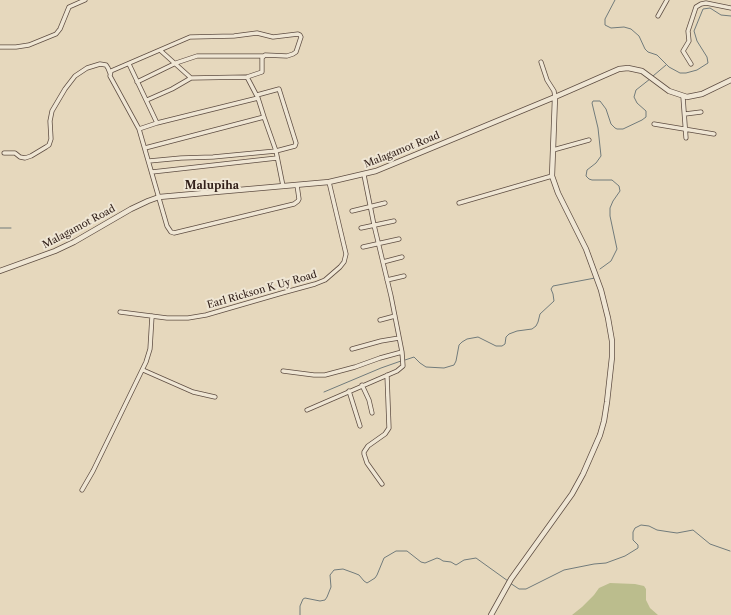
<!DOCTYPE html>
<style>
body{margin:0}
canvas{display:block;background:#e6d8bd}
</style>
<canvas width="731" height="615"></canvas>
<script>
const ctx = document.querySelector('canvas').getContext('2d');
ctx.lineJoin = 'round';
function fill(path, color) { ctx.fillStyle = color; ctx.fill(path, 'evenodd'); }
const toPath = rows => new Path2D(rows.map(r => 'M' + r).join(''));
function stroke(path, color, width, dash) { ctx.strokeStyle = color; ctx.lineWidth = width; ctx.lineCap = dash ? 'butt' : 'round'; ctx.setLineDash(dash || []); ctx.stroke(path); }
function write(font, color, halo, rows, align = 'center') {
  ctx.font = font + ' "Libre Caslon Text",serif'; ctx.lineWidth = 4; ctx.setLineDash([]); ctx.textBaseline = 'middle'; ctx.strokeStyle = halo; ctx.fillStyle = color; for (const [text, x, y, turn = 0] of rows) {
    ctx.save(); ctx.translate(x, y); ctx.rotate((+turn || 0) * Math.PI / 180); ctx.textAlign = isNaN(turn) ? turn : align; if (halo) ctx.strokeText(text, 0, 0); ctx.fillText(text, 0, 0); ctx.restore();
  }
}
fill(toPath([
 [610,583,635,584,644,586,646,589,646,600,650,608,658,615,572,615,582,607,594,595,599,588]
]), '#bbbd8d');
stroke(toPath([
 [615,0,605,19,605,25,611,28,624,27,631,29,639,36,645,49,648,52,657,55,669,67,680,73,686,73,697,70,708,63,707,57,697,41,694,31,703,9,710,8,721,15,731,16],
 [653,76,666,65],
 [0,228,11,228],
 [600,269,611,261,617,249,610,216,610,208,613,201,620,191,619,186,612,180,592,180,589,179,586,176,587,170,596,163,601,156,598,128,592,103,593,101,600,101,606,109,611,124,615,128,617,129,623,129,642,120,646,117,646,111,637,103,634,97,636,90,650,79],
 [405,360,414,357,420,363,426,367,444,368,454,365,456,361,459,345,462,342,467,339,478,337,496,346,502,346,505,344,506,337,509,334,517,331,532,329,536,326,538,322,540,314,554,301,553,294,551,289,553,286,595,278],
 [324,392,381,368,401,361],
 [510,583,519,589,526,589,564,570,594,564,606,563,625,556,638,548,638,545,633,540,633,532,635,528,641,525,649,526,657,530,670,532,677,533,693,530,710,544,730,551],
 [300,615,300,606,303,599,305,598,320,601,325,600,327,597,331,587,330,575,334,570,343,569,354,573,359,575,364,581,367,583,375,578,377,575,384,558,396,551,407,551,421,562,425,563,437,558,440,559,443,561,451,562,456,565,464,560,476,558,508,581]
]), '#717b7b', 1);
const minor = toPath([
 [658,16,667,0],
 [0,47,16,47,29,45,56,34,60,29,69,7,85,0],
 [161,51,191,78,247,77,262,72,262,58,265,55,287,56,293,54,296,52,301,37,300,35,298,34,273,37,257,33,234,36,190,37,111,71,110,76,139,129,167,226,171,232,174,233,294,204,298,201,299,199,297,185],
 [541,62,547,80,554,91,555,97],
 [129,64,157,123],
 [691,64,683,51,689,41,688,31,696,7,701,4,706,3,731,8],
 [247,77,258,98,264,117],
 [137,82,176,63,197,56,263,56],
 [683,97,686,138],
 [147,100,172,89,191,78],
 [685,114,701,112],
 [654,124,714,134],
 [139,129,157,123,258,98],
 [145,148,264,117,276,151,283,186],
 [553,150,589,140],
 [4,153,15,153,20,157,25,158,31,156,46,147,49,145,51,139,50,121,52,111,65,89,75,76,87,68,100,64,106,65,108,68,110,73],
 [149,161,181,158,213,157,276,151,295,146,296,143,279,89,257,95],
 [152,172,277,158],
 [459,203,552,176],
 [352,211,385,203],
 [361,228,394,221],
 [363,247,399,239],
 [383,262,402,257],
 [387,280,404,276],
 [120,312,167,318,188,318,206,315,282,293,315,284,325,280,340,267,344,262,346,254,329,182],
 [380,320,395,316],
 [352,349,381,341,399,338],
 [143,370,193,392,215,397],
 [283,371,314,375,325,375,355,367,380,358,402,352],
 [362,385,369,400,372,413],
 [349,391,360,426],
 [307,410,397,371,403,366,402,352,391,296,374,225,364,175],
 [382,484,367,463,364,454,364,452,368,446,385,434,389,428,387,375],
 [82,490,93,471,146,362,150,349,152,316]
]);
const tertiary = toPath([
 [0,271,55,251,74,242,131,209,148,201,159,197,329,182,376,171,555,97,619,69,628,68,642,71,669,91,687,97,702,94,731,80],
 [491,615,511,579,572,494,583,474,600,435,604,421,607,402,612,357,612,341,608,318,601,290,586,249,558,193,552,176,555,97]
]);
stroke(minor, '#5f4e43', 5);
stroke(tertiary, '#5f4e43', 6);
stroke(minor, '#efe6d4', 3.5);
stroke(tertiary, '#efe6d4', 4.5);
write('10px', '#32201a', '#efe6d4', [
 ["Malagamot Road",402,150,-22],
 ["Malagamot Road",79,227,-28],
 ["Earl Rickson K Uy Road",262,290,-16]
]);
write('bold 11px', '#32201a', '#efe6d4', [
 ["Malupiha",212,186]
]);
</script>
